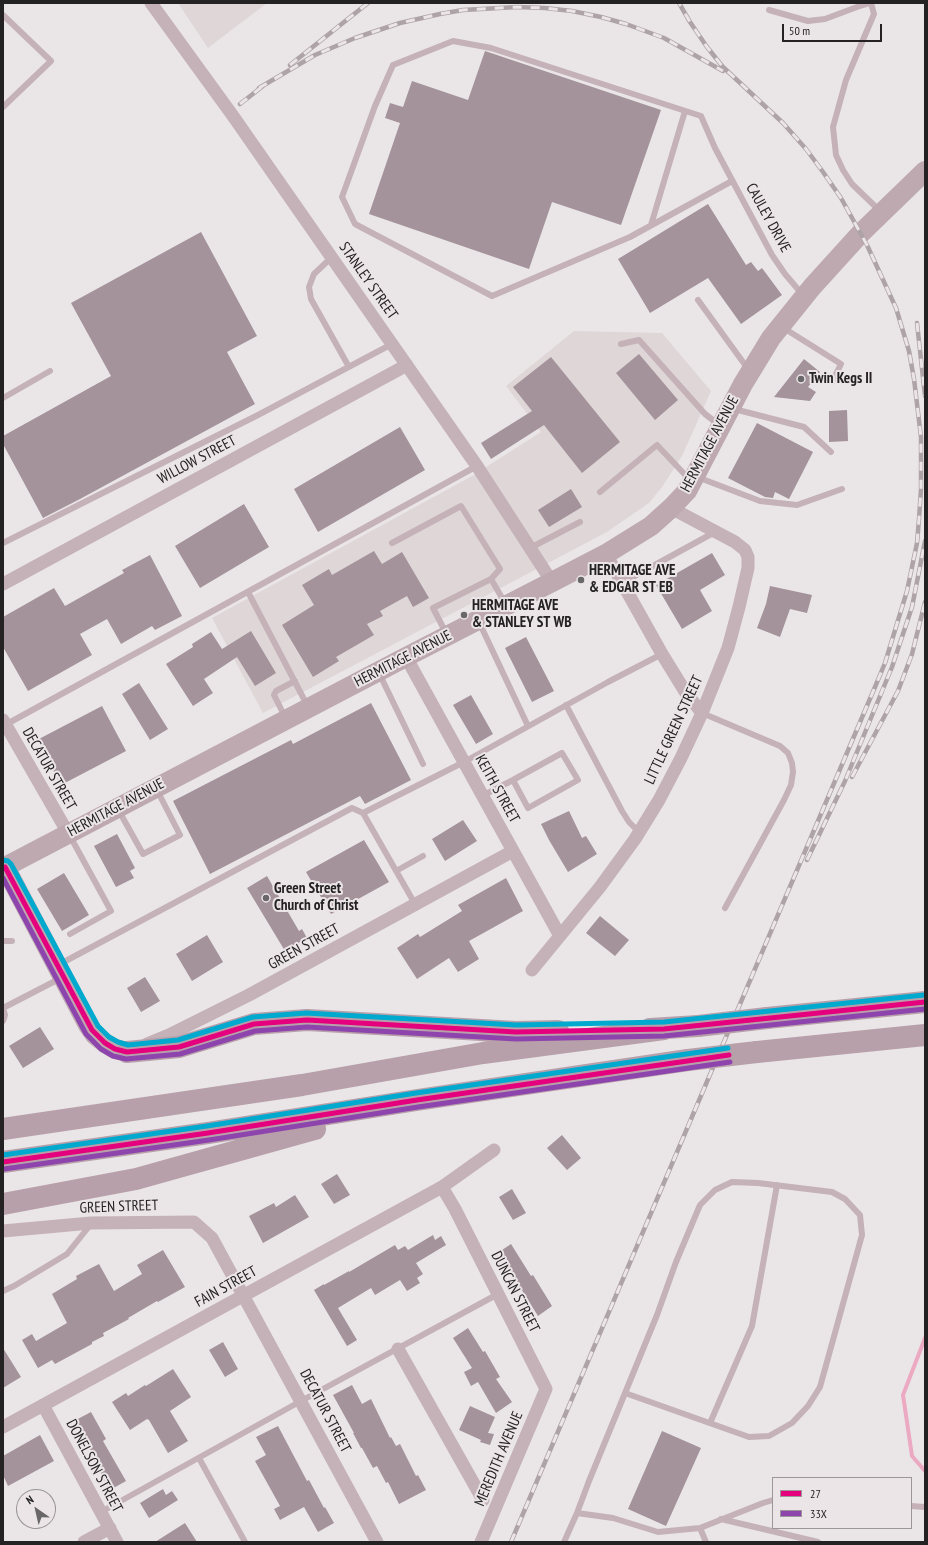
<!DOCTYPE html>
<style>
body{margin:0}
#map{position:relative;width:928px;height:1545px;overflow:hidden;background:#eae6e8;font-family:"PT Sans Narrow",sans-serif}
canvas{display:block}
.frame{position:absolute;inset:0;border:4px solid #242223;pointer-events:none}
.legend{position:absolute;left:772px;top:1477px;width:140px;height:52px;box-sizing:border-box;background:#ebe5e7;border:1px solid #9b9799;margin:0;padding:5px 7px;list-style:none;font-size:12px;color:#242223}
.legend li{display:flex;align-items:center;gap:8px;height:20px}
.legend b{width:20px;border:1px solid #9b9799}
.north{position:absolute;left:16px;top:1489px;width:40px;height:40px;box-sizing:border-box;background:#ebe5e7;border:1px solid #9b9799;border-radius:50%;rotate:326deg;font-size:11px;font-weight:700;line-height:16px;text-align:center;color:#242223}
.north::after{content:'';display:block;margin:auto;width:14px;height:18px;background:#696768;clip-path:polygon(50% 0,100% 100%,50% 72%,0 100%)}
.scale{position:absolute;left:782px;top:24px;width:100px;height:18px;box-sizing:border-box;border:2px solid #242223;border-top:0;padding-left:5px;font-size:12px;line-height:14px;white-space:nowrap;color:#242223;-webkit-text-stroke:3px #ebe5e7;paint-order:stroke}
</style>
<div id="map">
<canvas width="928" height="1545"></canvas>
<div class="frame"></div>
<ul class="legend">
<li><b style="height:5px;background:#e5007d"></b>27</li>
<li><b style="height:5px;background:#8e44ad"></b>33X</li>
</ul>
<div class="north">N</div>
<div class="scale">50 m</div>
</div>
<script>
const ctx = document.querySelector('canvas').getContext('2d');
ctx.lineJoin = 'round';
function fill(path, color) { ctx.fillStyle = color; ctx.fill(path, 'evenodd'); }
const toPath = rows => new Path2D(rows.map(r => 'M' + r).join(''));
function stroke(path, color, width, dash) { ctx.strokeStyle = color; ctx.lineWidth = width; ctx.lineCap = dash ? 'butt' : 'round'; ctx.setLineDash(dash || []); ctx.stroke(path); }
function write(font, color, halo, rows, align = 'center') {
  ctx.font = font + ' "PT Sans Narrow",sans-serif'; ctx.lineWidth = 4; ctx.setLineDash([]); ctx.textBaseline = 'middle'; ctx.strokeStyle = halo; ctx.fillStyle = color; for (const [text, x, y, turn = 0] of rows) {
    ctx.save(); ctx.translate(x, y); ctx.rotate((+turn || 0) * Math.PI / 180); ctx.textAlign = isNaN(turn) ? turn : align; if (halo) ctx.strokeText(text, 0, 0); ctx.fillText(text, 0, 0); ctx.restore();
  }
}
fill(toPath([
 [178,3,267,3,208,48],
 [574,331,662,333,711,391,682,456,662,487,649,503,607,532,263,713,212,618,472,476,541,432,506,386]
]), '#dfd6d8');
stroke(toPath([
 [925,1338,903,1395,912,1456,925,1471]
]), '#ebaac2', 4);
fill(toPath([
 [485,51,661,110,621,225,552,202,529,269,369,214,400,123,385,118,390,103,403,107,412,81,468,100],
 [708,204,746,265,751,262,758,271,762,268,782,295,741,324,708,278,650,313,618,259],
 [201,232,257,336,227,352,255,404,80,499,43,518,3,444,3,436,111,376,71,303],
 [639,354,678,400,655,420,616,373],
 [551,357,620,442,582,473,544,425,491,459,481,443,532,411,513,387],
 [804,359,820,372,808,387,816,392,810,401,774,397],
 [847,410,848,441,829,442,829,411],
 [757,423,813,452,789,499,775,492,773,498,765,497,728,478],
 [400,427,425,470,318,532,294,489],
 [571,489,582,507,549,527,538,510],
 [244,504,269,547,200,588,175,546],
 [374,551,382,564,402,552,429,598,413,607,407,596,380,611,383,616,367,624,374,635,336,657,339,661,313,677,282,625,314,605,302,585,329,569,332,575],
 [712,553,725,575,700,590,712,611,682,629,656,585],
 [150,555,182,616,155,630,152,626,121,644,107,619,80,634,92,655,28,691,3,647,3,617,54,588,65,606,124,573,122,570],
 [770,586,812,595,807,613,790,609,780,637,757,628,766,604],
 [251,631,276,673,255,686,237,657,204,679,213,693,193,706,166,664,193,647,192,644,211,632,222,649],
 [526,637,554,691,532,702,505,648],
 [139,683,168,729,150,740,122,694],
 [471,695,493,734,476,744,453,705],
 [371,703,411,780,365,804,360,796,210,874,173,801,291,740,293,744],
 [102,706,126,751,61,785,37,740],
 [569,811,582,838,586,836,597,854,568,872,549,840,541,824],
 [463,820,477,841,445,861,432,839],
 [117,834,135,868,130,871,134,878,116,887,94,846],
 [364,840,389,882,331,914,306,872],
 [64,873,89,915,62,931,37,889],
 [267,876,299,931,302,929,307,938,285,951,247,888],
 [506,878,523,911,469,941,479,959,458,972,449,958,417,979,397,948,418,934,420,937,462,911,458,905],
 [600,916,629,940,615,956,586,933],
 [207,935,223,962,192,981,176,954],
 [145,977,160,1001,141,1012,127,988],
 [40,1027,54,1049,23,1068,9,1046],
 [562,1135,581,1158,567,1170,547,1148],
 [337,1174,350,1195,334,1204,321,1184],
 [512,1189,526,1213,513,1220,499,1197],
 [295,1195,309,1217,263,1243,249,1216,274,1203,276,1207],
 [433,1235,435,1240,441,1236,446,1245,416,1263,423,1274,417,1278,420,1283,407,1291,400,1280,375,1295,371,1288,338,1308,357,1340,347,1346,314,1290,324,1284,324,1285,349,1271,349,1272,395,1245,398,1250,405,1246,408,1250],
 [511,1244,531,1276,533,1275,552,1306,538,1316,508,1268,503,1271,493,1256],
 [163,1250,185,1287,158,1302,157,1301,128,1318,129,1319,103,1333,104,1336,92,1342,92,1344,55,1364,52,1360,38,1368,22,1340,32,1334,36,1341,67,1323,52,1294,77,1279,76,1276,99,1264,114,1291,142,1274,137,1265],
 [468,1328,483,1352,485,1351,500,1377,496,1379,512,1402,496,1413,478,1382,471,1386,464,1372,472,1368,453,1338],
 [223,1342,238,1369,225,1377,209,1350],
 [3,1348,21,1377,3,1388],
 [173,1369,191,1397,170,1411,188,1441,168,1453,149,1420,147,1419,130,1430,112,1402,126,1393,128,1396,145,1385,146,1386],
 [352,1385,362,1404,371,1399,390,1438,391,1437,396,1446,400,1444,416,1476,418,1475,426,1490,399,1504,388,1482,386,1483,377,1466,373,1468,362,1448,361,1448,353,1433,354,1433,333,1395],
 [470,1406,495,1417,488,1433,494,1434,490,1445,480,1442,481,1440,459,1430],
 [91,1412,106,1439,103,1441,126,1481,110,1490,94,1461,96,1460,74,1421],
 [278,1426,307,1481,309,1480,324,1508,325,1507,334,1523,318,1532,304,1507,280,1520,274,1509,280,1506,255,1461,266,1455,256,1437],
 [662,1431,701,1448,666,1526,628,1509],
 [40,1435,54,1461,8,1486,3,1475,3,1456],
 [163,1489,166,1495,172,1491,178,1500,149,1518,140,1503],
 [185,1523,197,1542,155,1542]
]), '#a4939a');
stroke(toPath([
 [871,3,874,14,846,80,833,127,836,155,843,170,852,184,880,211],
 [769,10,808,21,825,19,857,7,870,3],
 [3,15,51,61,3,107],
 [732,181,630,237,492,296,355,224,342,197,375,106,393,65,453,41,491,48,701,116,715,148,772,255,785,274,802,294],
 [651,225,685,111],
 [332,257,314,274,309,287,311,299,349,367],
 [698,300,748,369],
 [782,327,841,364,832,382],
 [621,344,639,340,705,414,718,424],
 [3,398,50,371],
 [734,409,804,427,831,452],
 [697,477,760,501,797,505,842,489],
 [600,492,657,445,690,480],
 [3,543,258,415,392,344],
 [392,543,461,506,500,569,491,579],
 [530,548,580,522],
 [622,583,715,532],
 [248,592,307,705],
 [479,622,528,726],
 [446,633,433,608,491,579,505,603],
 [379,673,423,764],
 [566,705,622,811,629,822,639,832],
 [702,713,780,746,788,753,792,763,793,772,791,785,784,800,725,908],
 [285,717,274,695,276,691,295,681],
 [5,725,477,466],
 [482,796,513,780,528,808,578,780,562,753,513,780],
 [119,811,143,854,180,835,157,790],
 [363,813,415,904],
 [70,836,111,911,70,934],
 [396,871,423,856],
 [3,941,12,941],
 [60,964,352,808,363,813,464,762,608,682,662,654],
 [3,1021,5,1015,3,1008,61,978],
 [3,1291,14,1286,67,1254,91,1224],
 [710,1423,752,1326,777,1185],
 [199,1458,245,1542],
 [911,1506,925,1507],
 [101,1512,301,1401,498,1294],
 [577,1513,589,1481,657,1315,676,1262,700,1205,715,1190,732,1182,758,1183,832,1192,845,1199,860,1215,862,1235,820,1387,808,1406,792,1423,769,1436,749,1437,625,1393],
 [721,1519,818,1542],
 [700,1528,706,1542],
 [564,1542,577,1513,613,1518,658,1532,700,1528,763,1503,773,1500]
]), '#c5b1b8', 6);
stroke(toPath([
 [151,3,233,116,477,466,552,582],
 [606,554,662,654,686,693,702,713],
 [3,584,407,365],
 [406,657,560,936],
 [3,720,68,833],
 [532,970,600,887,635,839,659,800,681,758,702,713,728,648,739,607,748,568,748,557,745,550,735,542,671,508],
 [147,1044,169,1035,249,995,513,851],
 [442,1187,494,1150],
 [3,1231,91,1223,194,1222,212,1238,377,1542],
 [398,1349,483,1500],
 [43,1405,117,1542],
 [3,1427,442,1187,455,1209,546,1389,481,1542],
 [84,1542,110,1528]
]), '#c5b1b8', 13);
stroke(toPath([
 [5,867,88,1025,95,1035,105,1043,115,1049,127,1052],
 [3,868,406,657,552,582,606,554,651,526,671,508,687,491,743,384,771,338,812,287,861,233,925,171]
]), '#bea9b1', 20);
stroke(toPath([
 [767,1018,925,1002],
 [650,1029,698,1026],
 [127,1052,179,1047,254,1024,307,1020,516,1032,558,1031],
 [757,1052,925,1035],
 [3,1129,302,1085,483,1053,664,1029],
 [3,1162,208,1133,417,1100,688,1060],
 [3,1204,136,1179,315,1129]
]), '#b8a0aa', 22);
const rail = toPath([
 [290,65,368,3],
 [259,88,315,55,355,38,400,23,440,14,463,10,517,7,545,8,572,11,601,17,626,24,664,38,723,71],
 [240,104,263,86],
 [917,323,925,396],
 [852,777,898,691,912,654,925,602],
 [807,860,845,781,892,667,912,607,925,541],
 [511,1542,875,687,885,663,907,591,917,543,919,519,921,489,921,437,914,379,909,351,896,308,867,245,841,198,823,172,806,149,783,123,723,67,707,47,690,22,679,3]
]);
stroke(rail, '#aea3a7', 4.5);
stroke(rail, '#ebe5e7', 3, [9]);
stroke(toPath([
 [698,1026,767,1018],
 [688,1060,757,1052]
]), '#b8a0aa', 22);
stroke(toPath([
 [3,868,5,867,92,1030,105,1043,115,1049,127,1052,179,1047,254,1024,307,1020,516,1032,664,1029,925,1002],
 [3,1162,208,1133,417,1100,729,1055]
]), '#e5007d', 5);
stroke(toPath([
 [3,878,86,1034,101,1049,113,1056,126,1059,180,1054,255,1031,307,1027,516,1039,664,1036,925,1009],
 [4,1169,209,1140,418,1107,730,1062]
]), '#8e44ad', 5);
stroke(toPath([
 [3,860,8,861,11,864,98,1026,109,1037,118,1042,128,1045,178,1040,253,1017,306,1013,516,1025,664,1022,924,995],
 [3,1155,207,1126,416,1093,728,1048]
]), '#00a9ce', 5);
for (const [x, y, r, color] of [
 [801,379,4,"#696768"],
 [581,580,4,"#696768"],
 [464,615,4,"#696768"],
 [266,898,4,"#696768"]
]) { const dot = new Path2D(); dot.arc(x, y, r, 0, 2 * Math.PI); ctx.fillStyle = color; ctx.fill(dot); stroke(dot, '#ebe5e7', 1.5); }
write('15px', '#242223', '#ebe5e7', [
 ["CAULEY DRIVE",768,218,61],
 ["STANLEY STREET",368,281,55],
 ["HERMITAGE AVENUE",710,444,-62],
 ["WILLOW STREET",197,460,-28],
 ["HERMITAGE AVENUE",403,659,-27],
 ["LITTLE GREEN STREET",674,730,-65],
 ["DECATUR STREET",49,769,60],
 ["KEITH STREET",497,789,61],
 ["HERMITAGE AVENUE",116,808,-28],
 ["GREEN STREET",304,947,-29],
 ["GREEN STREET",119,1207,-2],
 ["FAIN STREET",226,1287,-29],
 ["DUNCAN STREET",515,1292,63],
 ["DECATUR STREET",325,1411,62],
 ["MEREDITH AVENUE",499,1459,-67],
 ["DONELSON STREET",94,1466,62]
]);
write('bold 15px', '#242223', '#ebe5e7', [
 ["Twin Kegs II",809,379],
 ["HERMITAGE AVE",589,571],
 ["& EDGAR ST EB",589,588],
 ["HERMITAGE AVE",472,606],
 ["& STANLEY ST WB",472,623],
 ["Green Street",274,889],
 ["Church of Christ",274,906]
], 'left');
</script>
